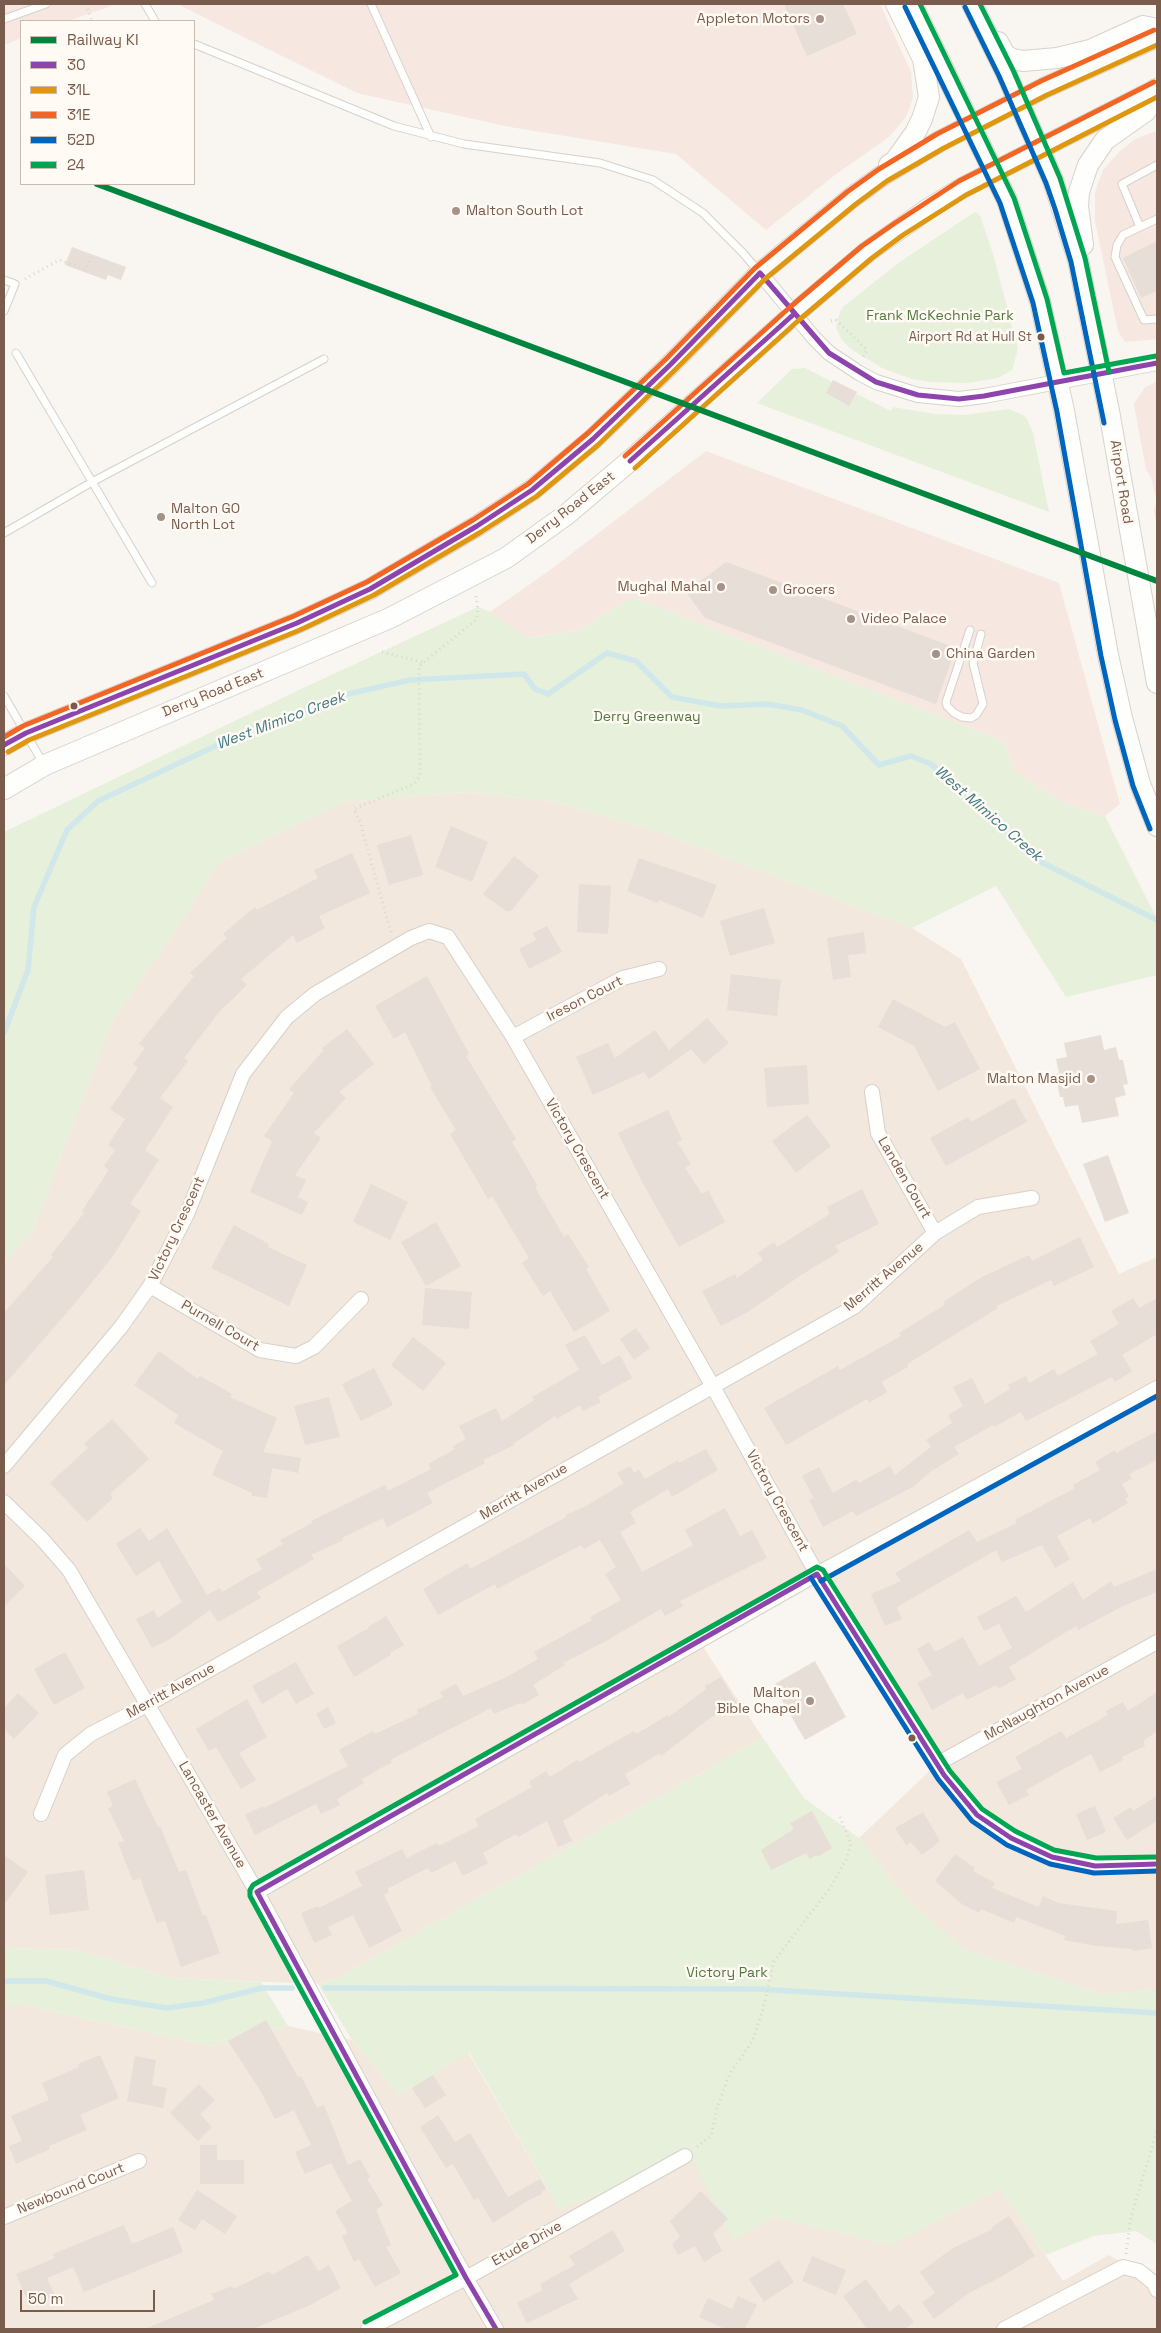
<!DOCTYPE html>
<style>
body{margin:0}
#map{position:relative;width:1161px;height:2333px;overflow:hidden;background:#f9f5f0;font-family:"Space Grotesk",sans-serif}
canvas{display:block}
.frame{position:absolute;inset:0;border:5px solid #7a5c4d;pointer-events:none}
.legend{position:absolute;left:20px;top:20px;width:175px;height:165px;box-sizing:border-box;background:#fffaf3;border:1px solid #cabbb1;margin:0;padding:6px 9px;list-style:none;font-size:15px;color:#7a5c4d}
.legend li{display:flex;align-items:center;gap:10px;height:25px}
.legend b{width:25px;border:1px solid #cabbb1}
.scale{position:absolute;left:20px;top:2290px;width:135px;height:22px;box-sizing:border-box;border:2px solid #7a5c4d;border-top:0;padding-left:6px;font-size:15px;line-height:18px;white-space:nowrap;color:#7a5c4d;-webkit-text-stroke:4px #fffaf3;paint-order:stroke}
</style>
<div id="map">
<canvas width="1161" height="2333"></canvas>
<div class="frame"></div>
<ul class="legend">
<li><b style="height:6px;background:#00853f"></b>Railway KI</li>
<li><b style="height:6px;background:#8e44ad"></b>30</li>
<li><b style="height:6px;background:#de970f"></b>31L</li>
<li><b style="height:6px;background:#f26522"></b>31E</li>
<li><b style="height:6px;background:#0065bd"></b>52D</li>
<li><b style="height:6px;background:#00a651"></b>24</li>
</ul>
<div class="scale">50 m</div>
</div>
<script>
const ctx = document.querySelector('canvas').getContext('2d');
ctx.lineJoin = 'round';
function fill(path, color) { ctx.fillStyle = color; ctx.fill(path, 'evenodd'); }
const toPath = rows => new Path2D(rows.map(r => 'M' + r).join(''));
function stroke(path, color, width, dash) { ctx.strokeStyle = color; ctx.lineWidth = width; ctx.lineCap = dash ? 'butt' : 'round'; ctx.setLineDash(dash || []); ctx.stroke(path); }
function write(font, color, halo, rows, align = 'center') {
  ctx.font = font + ' "Space Grotesk",sans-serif'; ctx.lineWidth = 5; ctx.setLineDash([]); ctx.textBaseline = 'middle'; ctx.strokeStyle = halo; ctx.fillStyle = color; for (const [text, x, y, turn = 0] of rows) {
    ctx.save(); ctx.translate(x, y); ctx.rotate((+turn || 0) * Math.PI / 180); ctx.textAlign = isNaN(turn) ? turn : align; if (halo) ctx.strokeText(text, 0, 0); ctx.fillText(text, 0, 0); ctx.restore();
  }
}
fill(toPath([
 [467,792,555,802,659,832,912,928,961,959,1119,1274,1157,1257,1157,1990,1101,1994,963,1949,906,1898,859,1838,937,1764,817,1574,701,1644,763,1738,337,1978,318,1984,171,1978,78,1950,4,1948,4,1264,32,1232,113,1019,175,931,219,862,344,802],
 [4,2005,22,2005,212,2046,288,2026,352,2040,399,2095,468,2052,560,2210,691,2155,774,2217,891,2245,1000,2188,1063,2281,1109,2255,1151,2280,1157,2292,1157,2329,4,2329]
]), '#f2e8de');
fill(toPath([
 [4,4,117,4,68,21,21,21,21,38,4,45],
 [177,4,880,4,911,72,913,98,906,117,889,137,835,175,766,230,676,154,510,127,357,93],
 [1157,131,1157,339,1125,342,1118,331,1095,221,1095,192,1103,170,1120,151,1135,139],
 [1157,382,1157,529,1154,510,1157,501,1151,477,1146,470,1134,404,1145,387],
 [706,451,1059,583,1120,804,1105,816,1063,802,1015,772,1004,741,632,597,581,630,527,638,490,612,550,570]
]), '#f6e8e1');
fill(toPath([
 [975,212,980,215,993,254,1018,349,1012,370,998,378,968,383,930,382,912,379,882,368,851,349,842,340,836,328,840,312,843,307,897,264],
 [805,368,891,411,893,407,935,414,964,415,1009,409,1023,415,1027,419,1033,433,1049,512,757,403,792,369],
 [632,597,1004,741,1015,772,1063,802,1105,816,1157,919,1157,975,1066,997,996,886,912,928,659,832,555,802,467,792,344,802,219,862,175,931,113,1019,32,1232,4,1264,4,832,299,690,478,607,490,612,528,638,581,630],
 [763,1738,804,1798,859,1838,906,1898,963,1949,1101,1994,1157,1990,1157,2244,1136,2231,1093,2236,1046,2255,1000,2189,891,2245,774,2217,733,2241,690,2156,560,2210,469,2052,399,2095,352,2040,318,1984,337,1978],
 [4,1948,78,1950,171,1978,261,1982,288,2026,212,2046,22,2005,4,2005]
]), '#e7f0db');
stroke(toPath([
 [4,1033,28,970,34,907,67,830,98,801,254,728,291,717,339,696,410,680,524,674,535,689,548,694,607,653,636,661,672,697,721,706,767,704,802,710,842,726,879,765,911,756,931,764,1039,861,1157,920],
 [4,1981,46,1981,111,1999,167,2008,203,2003,262,1988,292,1988],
 [325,1988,757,1989,1157,2013]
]), '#d0e8ea', 5.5);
fill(toPath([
 [784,4,843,4,857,34,807,56],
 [1157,241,1157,291,1141,298,1123,258],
 [72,247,126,267,121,280,108,275,106,280,65,265],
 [833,380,857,392,849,406,826,393],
 [726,562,956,648,936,704,705,618,686,592],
 [451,826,488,842,472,882,435,867],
 [411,835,423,875,389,885,377,845],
 [352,853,370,893,319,916,325,928,297,943,293,935,241,979,247,985,219,1012,184,1058,188,1061,160,1098,173,1107,145,1150,159,1160,130,1204,141,1211,113,1256,81,1296,4,1385,4,1313,53,1257,51,1255,84,1213,82,1211,109,1170,104,1166,115,1150,108,1145,125,1119,110,1109,138,1068,133,1064,145,1048,139,1044,194,976,190,973,227,938,223,934,255,907,257,910,318,878,314,870],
 [514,856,539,876,511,911,506,911,483,894],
 [639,858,717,885,703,918,659,900,658,903,627,891],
 [579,884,611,886,608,934,577,932],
 [764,908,775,943,730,956,720,921],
 [547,926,562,952,529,969,519,949,536,940,533,933],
 [864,932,866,953,848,955,851,977,833,980,827,938],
 [731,974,781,980,777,1016,727,1010],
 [427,976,469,1054,466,1056,516,1139,512,1142,537,1185,535,1187,564,1237,568,1234,589,1267,586,1269,610,1311,574,1332,550,1291,543,1296,522,1263,529,1258,492,1196,488,1199,450,1134,456,1130,430,1087,432,1086,405,1032,394,1039,375,1006],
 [893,999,945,1027,955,1022,980,1069,938,1091,914,1046,878,1027],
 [707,1018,729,1043,704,1064,691,1049,649,1079,644,1072,593,1095,576,1057,608,1043,615,1058,655,1030,669,1050],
 [347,1029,374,1064,339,1092,346,1098,314,1133,321,1138,295,1175,306,1180,298,1197,308,1202,302,1215,250,1192,272,1141,264,1136,294,1093,289,1089,324,1050,322,1048],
 [1101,1035,1104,1050,1116,1047,1119,1060,1123,1060,1128,1084,1123,1085,1126,1095,1115,1098,1119,1116,1082,1123,1078,1105,1065,1107,1063,1097,1060,1097,1055,1074,1059,1073,1056,1059,1067,1057,1064,1043],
 [807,1065,809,1104,767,1107,764,1068],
 [1014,1098,1027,1122,946,1166,930,1138,968,1117,971,1122],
 [668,1110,682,1140,677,1142,691,1164,685,1168,702,1194,708,1190,725,1222,679,1247,641,1180,618,1133],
 [807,1115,831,1146,796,1173,772,1141],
 [1108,1155,1129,1213,1105,1222,1083,1164],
 [371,1184,408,1202,390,1240,353,1222],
 [862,1189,879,1224,835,1246,839,1252,801,1275,748,1312,721,1326,702,1291,735,1274,737,1278,763,1260,758,1253,774,1242,777,1247,830,1214,827,1207],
 [436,1222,461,1266,426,1286,401,1242],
 [234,1225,269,1244,268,1247,307,1265,289,1306,211,1268],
 [1080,1237,1094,1267,1054,1286,1051,1280,997,1306,998,1308,907,1364,908,1367,881,1382,887,1392,869,1403,867,1399,786,1445,764,1408,838,1366,840,1370,901,1336,899,1333,945,1305,943,1302,982,1277,1029,1255,1032,1261],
 [425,1288,472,1292,469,1329,422,1325],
 [1133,1298,1139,1308,1157,1298,1157,1334,1122,1355,1132,1371,1115,1382,1112,1377,1026,1421,1021,1412,994,1427,993,1425,954,1447,959,1454,930,1472,913,1487,856,1516,853,1511,823,1527,809,1500,814,1498,802,1476,819,1467,833,1493,857,1479,859,1483,890,1466,895,1475,931,1447,926,1440,952,1423,948,1415,963,1406,953,1387,972,1378,985,1404,1010,1389,1008,1385,1026,1376,1029,1383,1054,1369,1058,1376,1098,1354,1090,1341,1119,1324,1111,1311],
 [636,1328,650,1348,634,1360,620,1339],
 [585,1335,602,1365,620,1355,632,1378,598,1397,601,1402,583,1411,580,1405,557,1419,555,1416,513,1444,514,1445,483,1460,485,1463,427,1493,433,1503,387,1527,383,1518,342,1538,343,1540,311,1555,314,1559,257,1592,261,1598,218,1622,210,1610,170,1639,152,1648,136,1619,154,1610,158,1618,182,1602,159,1561,136,1576,116,1544,140,1528,149,1541,167,1528,207,1595,220,1588,222,1592,262,1569,256,1559,283,1544,280,1540,312,1523,311,1521,385,1485,388,1491,431,1469,428,1464,455,1449,453,1446,466,1439,459,1426,496,1408,502,1421,534,1400,532,1397,579,1370,565,1345],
 [413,1337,446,1363,423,1391,391,1365],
 [159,1351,198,1379,200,1376,232,1394,230,1397,277,1418,263,1452,301,1458,298,1473,272,1468,267,1498,252,1496,252,1493,212,1475,223,1451,174,1423,178,1415,134,1385],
 [374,1368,393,1405,361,1421,342,1384],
 [329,1397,340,1437,305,1445,294,1406],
 [112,1419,149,1459,110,1494,113,1498,87,1522,50,1483,88,1448,84,1444],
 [1157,1431,1157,1460,1129,1474,1132,1479,1122,1484,1129,1497,1125,1499,1128,1503,1093,1524,1090,1518,1057,1536,1070,1559,1055,1568,1042,1545,1002,1562,996,1550,897,1607,902,1619,885,1626,871,1594,901,1581,895,1573,969,1530,977,1542,1017,1523,1015,1520,1075,1488,1073,1485,1100,1470,1095,1462,1115,1450,1116,1453],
 [706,1449,718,1470,672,1497,668,1489,630,1512,636,1523,620,1532,634,1557,642,1572,693,1545,685,1530,725,1508,740,1536,752,1530,767,1558,680,1601,683,1606,665,1616,661,1609,604,1642,563,1663,565,1665,533,1685,539,1695,522,1705,520,1703,494,1714,491,1708,390,1760,392,1762,362,1779,364,1783,337,1799,340,1805,321,1814,316,1804,255,1835,245,1815,263,1806,264,1808,348,1766,339,1750,373,1731,375,1734,418,1714,417,1710,443,1697,440,1692,456,1684,463,1696,507,1677,538,1659,534,1652,592,1620,590,1617,621,1600,605,1574,616,1567,600,1540,584,1549,581,1545,497,1589,495,1584,438,1615,423,1589,467,1563,470,1569,566,1517,566,1515,586,1506,624,1483,617,1473,630,1466,634,1473,639,1470,645,1479,678,1460,679,1463],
 [4,1564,25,1586,4,1607],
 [1157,1569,1157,1592,1123,1606,1078,1630,1076,1626,1009,1667,1016,1679,998,1689,996,1685,967,1700,963,1693,932,1710,917,1683,932,1675,917,1649,929,1642,935,1652,963,1637,979,1666,1012,1648,999,1624,984,1631,977,1617,1016,1596,1026,1612,1073,1582,1083,1600,1111,1581,1114,1587],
 [386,1616,404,1645,390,1653,391,1655,354,1677,337,1646,369,1628,368,1627],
 [65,1652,85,1688,54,1705,34,1669],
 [815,1661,846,1717,805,1740,773,1685],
 [296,1662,314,1694,296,1704,287,1689,262,1704,252,1686],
 [721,1677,737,1703,710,1718,661,1756,660,1753,625,1774,630,1784,609,1796,607,1793,563,1821,572,1841,558,1847,547,1821,518,1837,516,1834,483,1853,488,1863,463,1876,455,1861,431,1873,428,1868,387,1889,389,1892,384,1895,402,1931,369,1948,353,1915,328,1927,332,1935,314,1943,301,1913,318,1906,319,1908,362,1886,355,1872,402,1849,407,1858,437,1843,439,1846,479,1826,475,1819,532,1787,529,1782,546,1771,550,1777,577,1760,579,1762,634,1731,636,1734,668,1715,669,1717,706,1689,705,1686],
 [1157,1692,1157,1731,1143,1741,1145,1746,1122,1757,1123,1760,1100,1772,1091,1754,1026,1790,1029,1795,1009,1805,996,1782,1022,1769,1015,1757,1061,1731,1066,1738,1108,1715,1106,1711,1123,1702,1128,1711],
 [18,1693,39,1713,14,1739,4,1729,4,1708],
 [247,1699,267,1737,239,1753,256,1780,241,1789,216,1747,209,1751,196,1729],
 [328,1707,336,1723,324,1729,316,1714],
 [135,1779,158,1827,160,1826,179,1872,186,1870,203,1916,206,1915,220,1953,181,1967,165,1921,157,1923,140,1878,133,1881,118,1843,124,1841,108,1808,113,1806,107,1792],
 [1157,1796,1157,1821,1127,1840,1113,1818,1131,1807,1133,1811],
 [1095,1806,1106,1832,1087,1840,1076,1814],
 [812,1811,832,1848,817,1857,816,1855,810,1859,806,1853,771,1870,761,1850,794,1829,790,1823],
 [923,1812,940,1841,922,1855,911,1842,906,1845,895,1828],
 [955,1854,975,1868,973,1871,995,1883,992,1888,1039,1907,1043,1896,1058,1903,1117,1911,1116,1924,1148,1920,1152,1948,1133,1951,1133,1949,1096,1946,1064,1940,1065,1936,1016,1917,1014,1923,981,1909,979,1913,962,1904,935,1881],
 [4,1855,28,1872,4,1905],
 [84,1870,89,1910,50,1915,45,1875],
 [266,2020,298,2077,301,2076,317,2108,324,2105,348,2165,360,2159,370,2177,367,2179,383,2205,376,2210,391,2245,386,2247,401,2273,375,2287,359,2259,354,2262,342,2236,348,2233,335,2211,352,2201,331,2163,305,2174,295,2152,311,2145,294,2110,275,2119,260,2090,228,2041],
 [100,2055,119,2098,80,2115,87,2130,49,2146,50,2149,16,2164,9,2146,22,2141,11,2116,49,2100,42,2083,79,2067,78,2064],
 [135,2056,156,2060,152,2085,167,2088,163,2108,127,2101],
 [433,2075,446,2095,425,2108,412,2088],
 [199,2084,215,2100,200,2114,212,2127,198,2141,170,2113],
 [438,2115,455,2142,470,2133,508,2197,540,2179,546,2189,541,2192,542,2194,527,2201,493,2223,478,2198,474,2200,453,2164,446,2168,420,2127],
 [200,2145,217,2145,217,2160,244,2160,244,2184,200,2184],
 [197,2190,237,2216,225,2234,202,2219,195,2230,178,2220],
 [701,2191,728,2219,713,2234,722,2251,704,2262,695,2246,678,2255,672,2244,680,2237,670,2221],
 [1009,2216,1035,2256,999,2278,969,2293,934,2319,922,2302,935,2293,920,2272,953,2248,993,2229,992,2227],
 [124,2225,132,2244,173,2227,183,2252,84,2292,73,2267,47,2278,55,2296,30,2306,16,2274,55,2258,53,2254],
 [613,2230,625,2251,569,2284,578,2299,527,2323,517,2303,543,2290,540,2284,575,2265,569,2256],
 [308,2255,318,2271,329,2265,341,2288,310,2305,253,2329,145,2329,214,2300,211,2294,232,2286,233,2289,270,2271,272,2275],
 [812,2256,846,2270,836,2295,802,2281],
 [779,2260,794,2282,764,2302,749,2279],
 [866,2279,890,2312,899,2304,914,2322,905,2329,867,2329,843,2296],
 [738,2296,757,2305,745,2329,725,2329,699,2317,708,2298,732,2309]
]), '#e6ded7');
const service = toPath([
 [145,4,155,21],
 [371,4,431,137],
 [4,19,46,4],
 [194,44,394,126,464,144,600,163,653,180,703,213,743,253,758,271],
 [1157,219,1123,235,1117,245,1115,257,1144,320,1157,319],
 [1140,227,1122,184,1157,165],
 [4,280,15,284,4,311],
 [16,353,152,583],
 [4,533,92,482,324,359],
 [970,630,946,702,947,706,954,713,962,717,971,718,976,715,983,704,973,663,981,634],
 [4,696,43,763]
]);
const minor = toPath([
 [760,273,814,338,829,353,859,373,876,382,918,395,959,399,984,396,1157,363],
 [513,1037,623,978,659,969],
 [872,1092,878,1133,935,1233],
 [150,1286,260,1350,296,1356,314,1347,361,1299],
 [4,1466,121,1327,150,1286,187,1214,243,1074,287,1017,315,994,411,938,429,931,448,937,513,1037,712,1385,817,1574,944,1775,977,1815,1011,1838,1052,1857,1095,1866,1157,1864],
 [4,1502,42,1539,69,1570,257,1892,466,2278,496,2329],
 [937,1764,1157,1642],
 [41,1814,65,1755,91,1734,147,1705,854,1307,935,1233,978,1207,1032,1198],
 [257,1892,817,1574,1157,1388],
 [4,2217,139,2161],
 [368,2329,466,2278,685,2156],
 [1004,2329,1123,2267,1139,2271,1154,2283,1157,2290]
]);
const secondary = toPath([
 [912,4,1007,200,1040,301,1064,411,1108,655,1122,718,1140,784,1157,826],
 [972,4,1006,73,1053,180,1078,260,1109,411,1157,683],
 [998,42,1005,55,1013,59,1023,61,1057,58,1090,50,1143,26,1157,29],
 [889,165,895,161,915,133,922,119,929,97,923,59,896,4],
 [1083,245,1078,206,1079,192,1088,165,1105,140,1146,111,1156,89],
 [4,745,26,733,297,623,370,589,477,526,532,490,593,439,671,364,760,273,851,198,883,175,940,141,1044,88,1157,37],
 [4,789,45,765,390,618,506,558,566,515,632,459,794,314,867,252,928,209,962,188,1157,89]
]);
stroke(service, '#d7d1cb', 9);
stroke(minor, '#d7d1cb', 16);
stroke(secondary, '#d9d2cb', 22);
stroke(toPath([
 [86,4,92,21],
 [25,279,59,260,86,269,92,257],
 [831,321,836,320,867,350,862,359],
 [382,652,422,662],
 [391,932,360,822,354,809,414,784,420,776,419,666,476,620,478,610,476,595],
 [697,2147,711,2136,717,2108,730,2073,752,2042,763,2009,774,1961,830,1888,846,1860,851,1844,840,1817],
 [1126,2254,1131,2217,1157,2131]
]), '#dcd5d0', 3, [1, 4]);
stroke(service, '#fefefd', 7);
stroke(minor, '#fefefd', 14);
stroke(secondary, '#fefefd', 20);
stroke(toPath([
 [630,461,794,314],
 [4,745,26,733,297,623,370,589,477,526,532,490,593,439,671,364,760,273,829,353,876,382,918,395,959,399,984,396,1157,363],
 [496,2329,466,2278,257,1892,817,1574,944,1775,977,1815,1011,1838,1052,1857,1095,1866,1157,1864]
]), '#8e44ad', 5);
stroke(toPath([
 [635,468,799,320,872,258,903,235,966,195,1157,97],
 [8,752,29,740,300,630,374,595,481,532,537,496,598,445,676,369,765,279,856,204,887,181,944,148,1047,95,1157,45]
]), '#de970f', 5);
stroke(toPath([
 [625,456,789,308,862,246,895,223,959,181,1154,82],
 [4,737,23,726,294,616,367,582,473,520,528,484,588,433,666,359,755,268,847,192,879,169,937,134,1041,81,1154,30]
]), '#f26522', 5);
stroke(toPath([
 [905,7,1000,203,1033,303,1057,412,1101,656,1115,720,1133,786,1150,829],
 [965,7,999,76,1046,183,1055,209,1071,262,1104,423],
 [811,1578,938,1779,972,1821,1007,1845,1050,1864,1094,1873,1157,1871],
 [821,1581,1157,1396]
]), '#0065bd', 5);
stroke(toPath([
 [920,4,1014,198,1047,299,1064,373,1156,356],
 [980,4,1013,70,1060,178,1085,258,1109,372],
 [365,2322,456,2275,250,1896,250,1890,253,1885,817,1567,823,1570,950,1771,982,1809,1015,1831,1054,1850,1096,1858,1157,1857]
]), '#00a651', 5);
stroke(toPath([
 [97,184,1157,581]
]), '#00853f', 6);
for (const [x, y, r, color] of [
 [820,19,5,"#a69286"],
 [456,211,5,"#a69286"],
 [1041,337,4.5,"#7a5c4d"],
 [161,517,5,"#a69286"],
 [721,587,5,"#a69286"],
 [773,590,5,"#a69286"],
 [851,619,5,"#a69286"],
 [936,654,5,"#a69286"],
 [74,706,4.5,"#7a5c4d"],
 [1091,1079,5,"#a69286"],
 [810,1701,5,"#a69286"],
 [912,1738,4.5,"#7a5c4d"]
]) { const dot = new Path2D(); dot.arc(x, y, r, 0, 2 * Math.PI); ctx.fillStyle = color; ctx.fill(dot); stroke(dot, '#fffaf3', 2); }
write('13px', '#7a5c4d', '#fffaf3', [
 ["Airport Rd at Hull St",1032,337]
], 'right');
write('14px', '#7a5c4d', '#fffaf3', [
 ["Appleton Motors",810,19,"right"],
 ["Malton South Lot",466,211],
 ["Malton GO",171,509],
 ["North Lot",171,525],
 ["Mughal Mahal",711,587,"right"],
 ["Grocers",783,590],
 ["Video Palace",861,619],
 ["China Garden",946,654],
 ["Malton Masjid",1081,1079,"right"],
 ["Malton",800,1693,"right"],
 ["Bible Chapel",800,1709,"right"]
], 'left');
write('14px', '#537a41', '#fffaf3', [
 ["Frank McKechnie Park",940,316],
 ["Derry Greenway",647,717],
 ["Victory Park",727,1973]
]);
write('14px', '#7a5c4d', '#fffaf3', [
 ["Airport Road",1121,482,81],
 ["Derry Road East",571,508,-38],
 ["Derry Road East",213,693,-22],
 ["Ireson Court",585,999,-27],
 ["Victory Crescent",577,1149,60],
 ["Landen Court",904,1178,60],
 ["Victory Crescent",177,1229,-65],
 ["Merritt Avenue",884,1277,-40],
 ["Purnell Court",220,1326,30],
 ["Merritt Avenue",524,1492,-30],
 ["Victory Crescent",777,1501,61],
 ["Merritt Avenue",171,1691,-29],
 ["McNaughton Avenue",1047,1703,-29],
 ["Lancaster Avenue",212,1815,60],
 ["Newbound Court",71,2189,-22],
 ["Etude Drive",527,2244,-29]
]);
write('italic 15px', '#437c86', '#fffaf3', [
 ["West Mimico Creek",281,721,-21],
 ["West Mimico Creek",988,814,41]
]);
</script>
